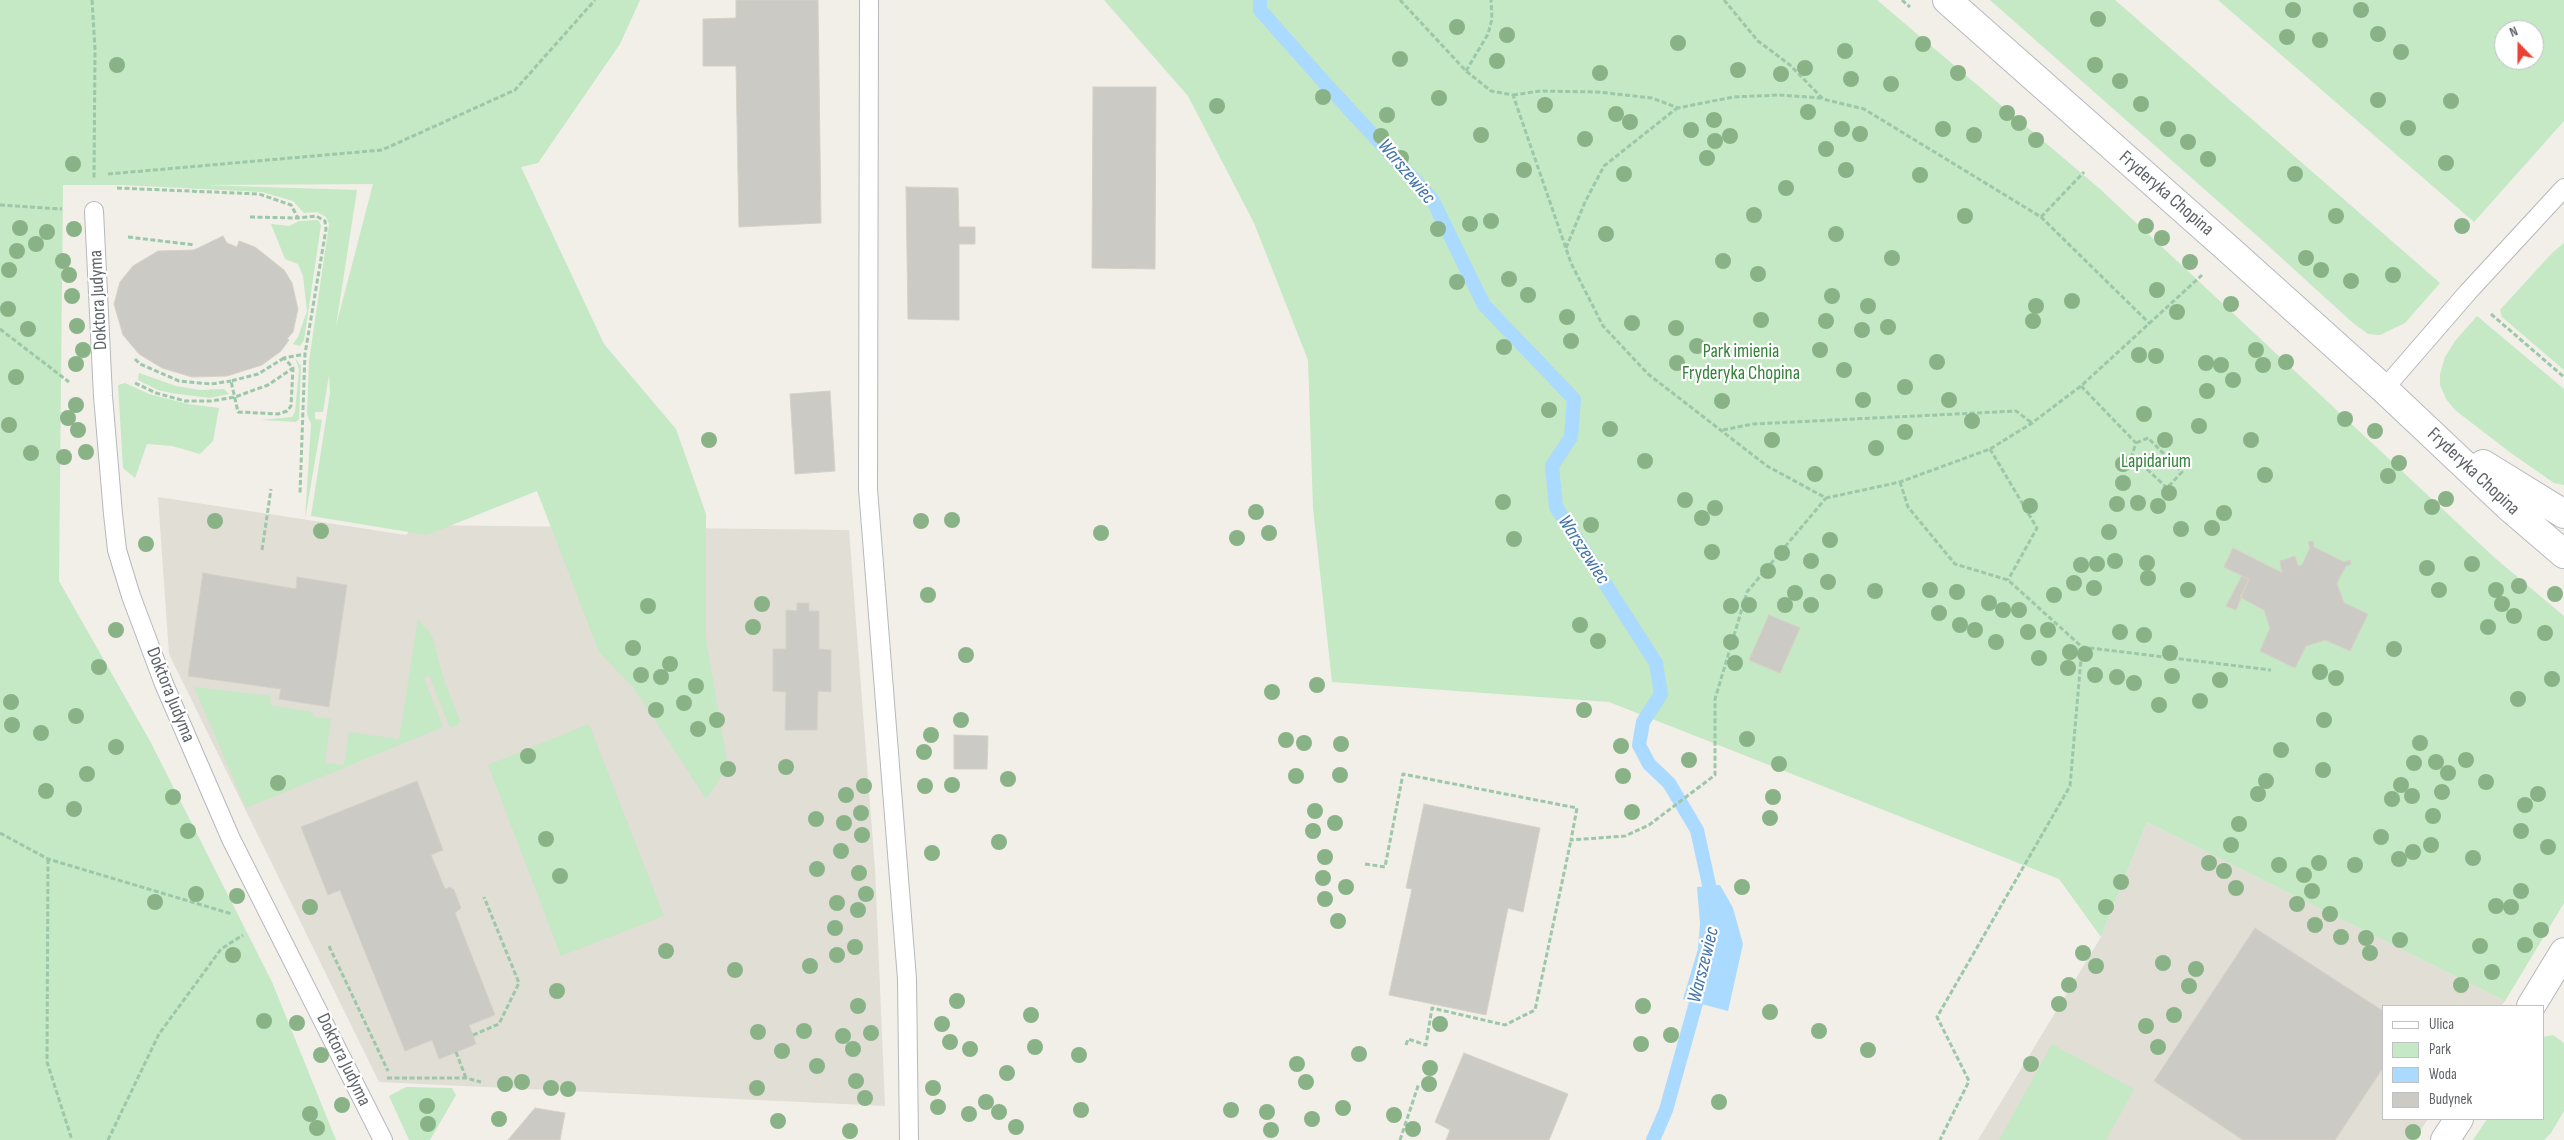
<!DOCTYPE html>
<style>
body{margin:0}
#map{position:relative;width:2564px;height:1140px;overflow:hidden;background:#f1efe8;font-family:"Sofia Sans Condensed",sans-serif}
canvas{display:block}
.legend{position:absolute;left:2382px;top:1005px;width:162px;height:115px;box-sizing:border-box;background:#fff;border:1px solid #bfc1c3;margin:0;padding:6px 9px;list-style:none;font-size:15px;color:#5f6368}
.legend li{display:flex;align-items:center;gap:10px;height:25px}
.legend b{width:25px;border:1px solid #bfc1c3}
.north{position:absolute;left:2494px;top:20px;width:50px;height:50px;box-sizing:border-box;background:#fff;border:1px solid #bfc1c3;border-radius:50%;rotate:338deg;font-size:14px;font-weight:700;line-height:20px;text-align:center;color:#5f6368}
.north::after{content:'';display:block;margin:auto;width:18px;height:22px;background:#ea4335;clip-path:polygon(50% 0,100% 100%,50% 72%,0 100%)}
</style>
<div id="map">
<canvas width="2564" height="1140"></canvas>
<ul class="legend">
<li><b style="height:6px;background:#fff"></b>Ulica</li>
<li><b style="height:14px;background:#c5e8c5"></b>Park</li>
<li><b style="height:14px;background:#aadaff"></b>Woda</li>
<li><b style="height:14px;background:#cccac5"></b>Budynek</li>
</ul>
<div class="north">N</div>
</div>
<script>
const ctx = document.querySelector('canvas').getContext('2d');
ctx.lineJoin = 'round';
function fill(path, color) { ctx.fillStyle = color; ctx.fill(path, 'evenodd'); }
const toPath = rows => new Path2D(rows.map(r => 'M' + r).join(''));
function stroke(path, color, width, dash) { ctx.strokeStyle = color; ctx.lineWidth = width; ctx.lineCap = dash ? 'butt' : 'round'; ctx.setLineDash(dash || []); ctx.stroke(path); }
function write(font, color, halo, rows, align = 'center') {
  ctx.font = font + ' "Sofia Sans Condensed",sans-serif'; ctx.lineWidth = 4.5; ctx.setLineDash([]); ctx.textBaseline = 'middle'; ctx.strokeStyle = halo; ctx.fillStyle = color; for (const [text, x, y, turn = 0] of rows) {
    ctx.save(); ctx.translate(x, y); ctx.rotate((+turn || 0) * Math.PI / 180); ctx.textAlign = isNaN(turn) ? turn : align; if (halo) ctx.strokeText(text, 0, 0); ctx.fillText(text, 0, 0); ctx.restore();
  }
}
fill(toPath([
 [158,497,406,535,414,525,849,530,875,869,885,1106,379,1082,169,654],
 [2147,822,2505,1001,2501,1006,2383,1006,2383,1119,2428,1119,2414,1140,1978,1140,2101,937]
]), '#e1ded6');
fill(toPath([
 [0,0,640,0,620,44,538,163,521,167,604,344,676,429,706,514,706,639,728,767,706,799,634,688,599,652,537,491,427,535,311,516,330,393,329,375,323,412,315,412,315,419,322,420,305,519,311,424,307,414,309,361,329,224,326,217,317,212,304,213,293,201,262,192,122,185,63,185,59,581,150,741,272,982,336,1140,0,1140],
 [373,184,336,326,357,190,203,185],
 [1104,0,1877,0,2100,189,2496,559,2564,616,2564,903,2505,1001,2147,822,2101,937,2059,879,1609,702,1332,682,1313,508,1308,360,1254,223,1188,96],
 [1990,0,2115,0,2440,283,2405,323,2380,335,2368,334,2353,323,2263,241],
 [2218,0,2564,0,2564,121,2474,222],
 [2504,30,2534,30,2534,60,2504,60],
 [318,220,321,225,304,340,300,346,293,344,298,337,307,311,303,276,298,264,285,259,271,224,289,226,299,221],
 [2564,243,2564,370,2502,317,2500,310,2552,253],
 [2477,316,2564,389,2564,485,2554,483,2511,453,2455,410,2446,399,2440,385,2440,374,2445,357,2455,341],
 [295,358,301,366,299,419,296,422,261,420,292,417,295,412,299,369],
 [139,373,176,386,200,390,224,389,229,394,210,398,171,393,158,390,138,380],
 [125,383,149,394,188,404,219,408,213,441,200,454,172,446,147,444,135,478,123,468,118,385],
 [418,619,432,635,443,677,460,721,458,725,450,728,429,675,424,678,443,727,246,808,194,687,271,696,270,705,312,712,315,717,331,719,325,763,344,765,349,732,399,739],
 [589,724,664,916,561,956,488,765],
 [2553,1035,2564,1043,2564,1111,2551,1133,2544,1140,2473,1140,2487,1119,2543,1119,2543,1037],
 [2052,1044,2134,1089,2106,1140,1999,1140],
 [406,1087,452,1088,456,1095,430,1140,409,1140,389,1096]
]), '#c5e8c5');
fill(toPath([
 [1720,885,1733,908,1743,944,1728,1011,1683,999,1698,949,1700,923,1697,887]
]), '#aadaff');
stroke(toPath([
 [1260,0,1260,10,1323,81,1432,199,1484,305,1574,399,1571,437,1552,466,1556,507,1656,663,1661,694,1643,722,1639,745,1649,764,1669,783,1697,830,1713,903],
 [1653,1140,1666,1110,1701,985]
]), '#aadaff', 14);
const building = toPath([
 [736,0,818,0,821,223,739,227,736,66,703,66,703,19,736,18,736,0],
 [1093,87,1156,87,1155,269,1092,268,1093,87],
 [906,187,958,188,959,227,975,227,975,244,959,244,959,320,908,319,906,187],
 [223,236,227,243,237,247,239,241,255,247,284,270,292,283,298,309,293,332,287,339,289,340,281,351,262,365,227,376,192,377,162,368,139,354,123,335,114,304,120,282,133,266,158,251,194,250,223,236],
 [830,391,835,471,795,474,790,394,830,391],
 [2313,541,2314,547,2344,562,2350,560,2351,564,2346,566,2337,583,2344,603,2368,614,2350,651,2325,640,2306,646,2295,668,2260,651,2270,628,2264,610,2240,597,2249,579,2224,567,2233,548,2282,573,2280,561,2295,556,2298,566,2302,565,2310,548,2308,542,2313,541],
 [203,573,296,589,297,577,347,585,329,707,279,699,281,689,188,676,203,573],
 [2242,576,2249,579,2236,610,2226,606,2242,576],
 [797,603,809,603,809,611,819,611,819,649,831,650,831,692,818,691,817,730,785,730,786,692,773,691,773,649,786,649,786,610,797,611,797,603],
 [1769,615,1800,628,1780,673,1749,660,1769,615],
 [954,735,988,736,987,769,954,769,954,735],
 [417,781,443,850,431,855,445,889,450,887,454,890,461,908,455,913,495,1015,469,1025,476,1044,439,1059,432,1040,405,1051,340,890,328,895,301,827,417,781],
 [1424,804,1540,828,1523,912,1508,908,1486,1015,1389,995,1412,889,1406,888,1424,804],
 [2255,928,2383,1011,2383,1068,2335,1140,2243,1140,2154,1081,2255,928],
 [1464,1053,1568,1094,1549,1140,1446,1140,1450,1130,1435,1122,1464,1053],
 [535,1108,565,1113,560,1140,508,1140,535,1108]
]);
fill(building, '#cccac5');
stroke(building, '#d6d1c6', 1);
const lane = toPath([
 [869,0,868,489,907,979,909,1140],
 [94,211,103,396,113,514,117,550,131,596,164,684,231,839,383,1140],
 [2384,389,2468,292,2564,188]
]);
const street = toPath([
 [2531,1006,2564,952],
 [2445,1140,2459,1119]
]);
const secondary = toPath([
 [1947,0,2225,246,2384,389,2508,506,2564,554],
 [2483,464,2564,514]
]);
stroke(lane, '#b5b8bc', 20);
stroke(street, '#b5b8bc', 30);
stroke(secondary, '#b6babf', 30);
stroke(toPath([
 [92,0,95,49,94,179],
 [1400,0,1466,71,1491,91,1513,95,1571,263,1603,326,1648,374,1767,466,1826,498,1900,482,1990,449,2032,423,2081,386,2202,275],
 [1724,0,1758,41,1790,65,1823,99,1864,109,2041,217,2150,324],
 [1902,0,1910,7],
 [1466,71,1488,34,1492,19,1491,0],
 [1513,95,1540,91,1598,92,1652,98,1678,108,1733,97,1779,95,1822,98],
 [108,174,382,150,515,90,595,0],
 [117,188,259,194,291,205,298,218,316,216,325,221,326,229,305,354,300,493],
 [0,205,62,209],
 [250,217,298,218],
 [2041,217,2084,172],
 [128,237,195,245],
 [1566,248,1585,202,1604,166,1677,108],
 [2491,314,2564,377],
 [0,329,69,382],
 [284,358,258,374,231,381,238,412,278,414,287,411,291,406,293,368,284,358,305,354],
 [135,359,140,364,179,381,211,384,231,381],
 [135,383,156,393,185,401,211,401,235,397,268,385,293,368],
 [2081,386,2136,443,2132,455,2167,488,2182,472,2148,438,2136,443],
 [1723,430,1753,424,2016,411,2032,423],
 [1990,449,2037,528,2008,580],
 [1900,482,1908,507,1955,564,2008,580,2082,647,2070,786,1937,1017,1969,1081,1940,1140],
 [262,550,271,489],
 [2082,647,2271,670],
 [0,833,48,859,232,914],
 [48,859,47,1062,72,1140],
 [1365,864,1385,867,1403,774,1577,808,1571,840,1625,836,1649,825,1715,775,1715,699,1747,592,1826,498],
 [329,946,388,1071],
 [473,1035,499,1024,519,983,484,897],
 [1406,1045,1408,1039,1426,1045,1432,1008,1505,1025,1535,1010,1571,840],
 [456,1052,466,1078],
 [387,1078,466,1078,481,1082],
 [108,1140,159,1034,221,949,243,935],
 [1400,1140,1419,1083]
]), '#9cc7a9', 3, [5, 2.5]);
stroke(lane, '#fff', 18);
stroke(street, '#fff', 28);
stroke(secondary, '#fff', 28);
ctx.fillStyle = '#89b387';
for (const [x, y] of [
 [2293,10],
 [2361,10],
 [2098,19],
 [1457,27],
 [2378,34],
 [1507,35],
 [2287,37],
 [2320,40],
 [1678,43],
 [1923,44],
 [1845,51],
 [2401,52],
 [1400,59],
 [1497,61],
 [117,65],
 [2095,65],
 [1805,68],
 [1738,70],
 [1600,73],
 [1958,73],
 [1781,74],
 [1851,79],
 [2120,81],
 [1891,84],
 [1323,97],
 [1439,98],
 [2378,100],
 [2451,101],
 [2141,104],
 [1545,105],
 [1217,106],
 [1808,112],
 [2007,113],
 [1616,114],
 [1387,115],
 [1714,120],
 [1630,122],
 [2019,123],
 [2408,128],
 [1842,129],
 [1943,129],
 [2168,129],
 [1691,130],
 [1860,134],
 [1481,135],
 [1974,135],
 [1381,136],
 [1730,136],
 [1585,139],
 [2036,140],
 [1715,141],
 [2188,142],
 [1826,149],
 [1401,158],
 [1707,158],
 [2208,159],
 [2446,163],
 [73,164],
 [1524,170],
 [1846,170],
 [1624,174],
 [2295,174],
 [1920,175],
 [1786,188],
 [1754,215],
 [1965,216],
 [2336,216],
 [1491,221],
 [1470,224],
 [2146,226],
 [2462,226],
 [20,228],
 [74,229],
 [1438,229],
 [47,232],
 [1606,234],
 [1836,234],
 [2162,238],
 [36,244],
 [17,251],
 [1892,258],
 [2306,258],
 [63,261],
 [1723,261],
 [2190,262],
 [9,270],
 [2321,270],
 [1758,274],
 [69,275],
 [2393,275],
 [1509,279],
 [2351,281],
 [1457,282],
 [2157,290],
 [1528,295],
 [72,296],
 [1832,296],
 [2072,301],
 [2231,304],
 [1868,306],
 [2036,306],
 [8,309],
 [2177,312],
 [1567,317],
 [1761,320],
 [1826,321],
 [2033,321],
 [1632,323],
 [77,326],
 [1888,327],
 [1676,328],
 [28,329],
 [1862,330],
 [1571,341],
 [1697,346],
 [1504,347],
 [83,350],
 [1820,350],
 [2256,350],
 [2139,355],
 [2156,356],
 [1937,362],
 [2286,362],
 [1677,363],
 [2206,363],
 [76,364],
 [2221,365],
 [2263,365],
 [1844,370],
 [16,377],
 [2233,380],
 [1905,387],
 [2207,391],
 [1863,400],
 [1949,400],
 [1722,401],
 [76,405],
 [1549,410],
 [2144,414],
 [68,418],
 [2345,419],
 [1972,421],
 [9,425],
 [2199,426],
 [1610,429],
 [78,430],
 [2375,431],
 [1905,432],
 [709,440],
 [1772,440],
 [2165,440],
 [2251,440],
 [1876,448],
 [86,452],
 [31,453],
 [64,457],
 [1645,461],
 [2399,463],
 [2123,464],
 [1815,474],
 [2265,475],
 [2388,476],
 [2123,483],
 [2169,493],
 [2446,499],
 [1685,500],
 [1503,502],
 [2138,503],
 [2117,504],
 [2030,506],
 [2158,506],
 [2432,507],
 [1715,508],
 [1256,512],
 [2224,513],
 [1702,518],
 [952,520],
 [215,521],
 [921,521],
 [1591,525],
 [2212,528],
 [2181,529],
 [321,531],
 [2109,532],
 [1101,533],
 [1269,533],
 [1237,538],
 [1514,539],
 [1830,540],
 [146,544],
 [1712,552],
 [1782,553],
 [1811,561],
 [2115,561],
 [2147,563],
 [2097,564],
 [2472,564],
 [2081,565],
 [2427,568],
 [1768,571],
 [2148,578],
 [1828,582],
 [2074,583],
 [2519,586],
 [2094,588],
 [1930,590],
 [2188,590],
 [2439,590],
 [2496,590],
 [1875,591],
 [1957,592],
 [1795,593],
 [2555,594],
 [928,595],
 [2054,595],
 [1989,603],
 [762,604],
 [2502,604],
 [1749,605],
 [1785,605],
 [1811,605],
 [648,606],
 [1731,606],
 [2003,610],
 [2019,610],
 [1939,613],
 [2514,616],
 [1580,625],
 [1960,625],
 [753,627],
 [2488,627],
 [116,630],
 [1975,630],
 [2048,630],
 [2028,632],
 [2120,632],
 [2545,633],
 [2144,635],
 [1598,641],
 [1731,642],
 [1996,642],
 [633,648],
 [2394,649],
 [2070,652],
 [2170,653],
 [2085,654],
 [966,655],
 [2039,658],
 [1735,663],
 [670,664],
 [99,667],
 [2068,668],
 [2320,672],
 [641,675],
 [2095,675],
 [2172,676],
 [661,677],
 [2117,677],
 [2336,678],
 [2552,679],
 [2220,680],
 [2134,683],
 [1317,685],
 [696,686],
 [1272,692],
 [2518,699],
 [2200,701],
 [11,702],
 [684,703],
 [2159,705],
 [656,710],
 [1584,710],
 [76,716],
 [717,720],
 [961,720],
 [2324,720],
 [12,725],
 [698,729],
 [41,733],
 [931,735],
 [1747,739],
 [1286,740],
 [1304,743],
 [2420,743],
 [1341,744],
 [1621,746],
 [116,747],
 [2281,750],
 [924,752],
 [528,756],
 [1689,760],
 [2466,760],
 [2436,762],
 [2414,763],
 [1779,764],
 [786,767],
 [728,769],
 [2323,770],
 [2448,773],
 [87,774],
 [1340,775],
 [1296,776],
 [1623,776],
 [1008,779],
 [2266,781],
 [2486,782],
 [278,783],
 [952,785],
 [2401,785],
 [864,786],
 [925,786],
 [46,791],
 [2442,792],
 [2258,794],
 [2538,794],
 [846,795],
 [2412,796],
 [173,797],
 [1773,797],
 [2392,799],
 [2525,805],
 [74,809],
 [1315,811],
 [1632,812],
 [861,813],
 [2433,816],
 [1770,818],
 [816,819],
 [844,823],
 [1335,823],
 [2239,824],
 [188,831],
 [1313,831],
 [2521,831],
 [862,835],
 [2381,837],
 [546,839],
 [999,842],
 [2231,845],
 [2431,845],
 [2548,847],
 [841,851],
 [2413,852],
 [932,853],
 [1325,857],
 [2473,858],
 [2399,859],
 [2209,863],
 [2319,863],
 [2279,865],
 [2355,865],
 [817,869],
 [2224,871],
 [859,873],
 [2304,875],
 [560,876],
 [1323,878],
 [2121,882],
 [1346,887],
 [1742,887],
 [2236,888],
 [2312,891],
 [2521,891],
 [196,894],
 [866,894],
 [237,896],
 [1325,899],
 [155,902],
 [837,903],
 [2297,904],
 [2496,906],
 [310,907],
 [2106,907],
 [2511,907],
 [858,910],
 [2330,914],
 [1338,921],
 [2315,925],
 [835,928],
 [2541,930],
 [2341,937],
 [2366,938],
 [2400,940],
 [2525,945],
 [2480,946],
 [855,947],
 [666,951],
 [2083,953],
 [2370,953],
 [233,955],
 [837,955],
 [2163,963],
 [810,966],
 [2096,966],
 [2196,969],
 [735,970],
 [2492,972],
 [2069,985],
 [2461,985],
 [2189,986],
 [557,991],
 [957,1001],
 [2059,1004],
 [858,1006],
 [1643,1006],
 [1770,1012],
 [1031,1015],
 [2174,1015],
 [264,1021],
 [297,1023],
 [942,1024],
 [1440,1024],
 [2146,1026],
 [804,1031],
 [1819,1031],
 [758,1032],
 [871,1033],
 [1671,1035],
 [843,1036],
 [950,1042],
 [1641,1044],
 [1035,1047],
 [2158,1047],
 [853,1049],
 [970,1049],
 [1868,1050],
 [782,1051],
 [1359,1054],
 [321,1055],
 [1079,1055],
 [1297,1064],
 [2031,1064],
 [817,1066],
 [1430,1068],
 [1007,1073],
 [856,1081],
 [522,1082],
 [1306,1082],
 [505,1084],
 [1429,1084],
 [551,1088],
 [757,1088],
 [933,1088],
 [568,1089],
 [865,1098],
 [986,1102],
 [1719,1102],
 [342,1105],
 [427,1106],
 [938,1107],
 [1343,1108],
 [1081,1110],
 [1231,1110],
 [999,1112],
 [1267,1112],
 [310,1114],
 [969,1114],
 [1394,1115],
 [499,1119],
 [1312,1119],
 [778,1121],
 [428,1124],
 [1016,1127],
 [317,1128],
 [1413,1129],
 [1271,1130],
 [850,1131],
 [2413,1132]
]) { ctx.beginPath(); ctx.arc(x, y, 8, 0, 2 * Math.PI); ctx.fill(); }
write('19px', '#5f6368', '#fff', [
 ["Fryderyka Chopina",2166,194,41],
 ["Doktora Judyma",99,300,-93],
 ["Fryderyka Chopina",2473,472,43],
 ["Doktora Judyma",170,695,68],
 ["Doktora Judyma",343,1060,64]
]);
write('19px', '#348238', '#fff', [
 ["Park imienia",1741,352],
 ["Fryderyka Chopina",1741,374],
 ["Lapidarium",2156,462]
]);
write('italic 20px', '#4174aa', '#fff', [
 ["Warszewiec",1406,172,50],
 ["Warszewiec",1583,550,57],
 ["Warszewiec",1704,965,-76]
]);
</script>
